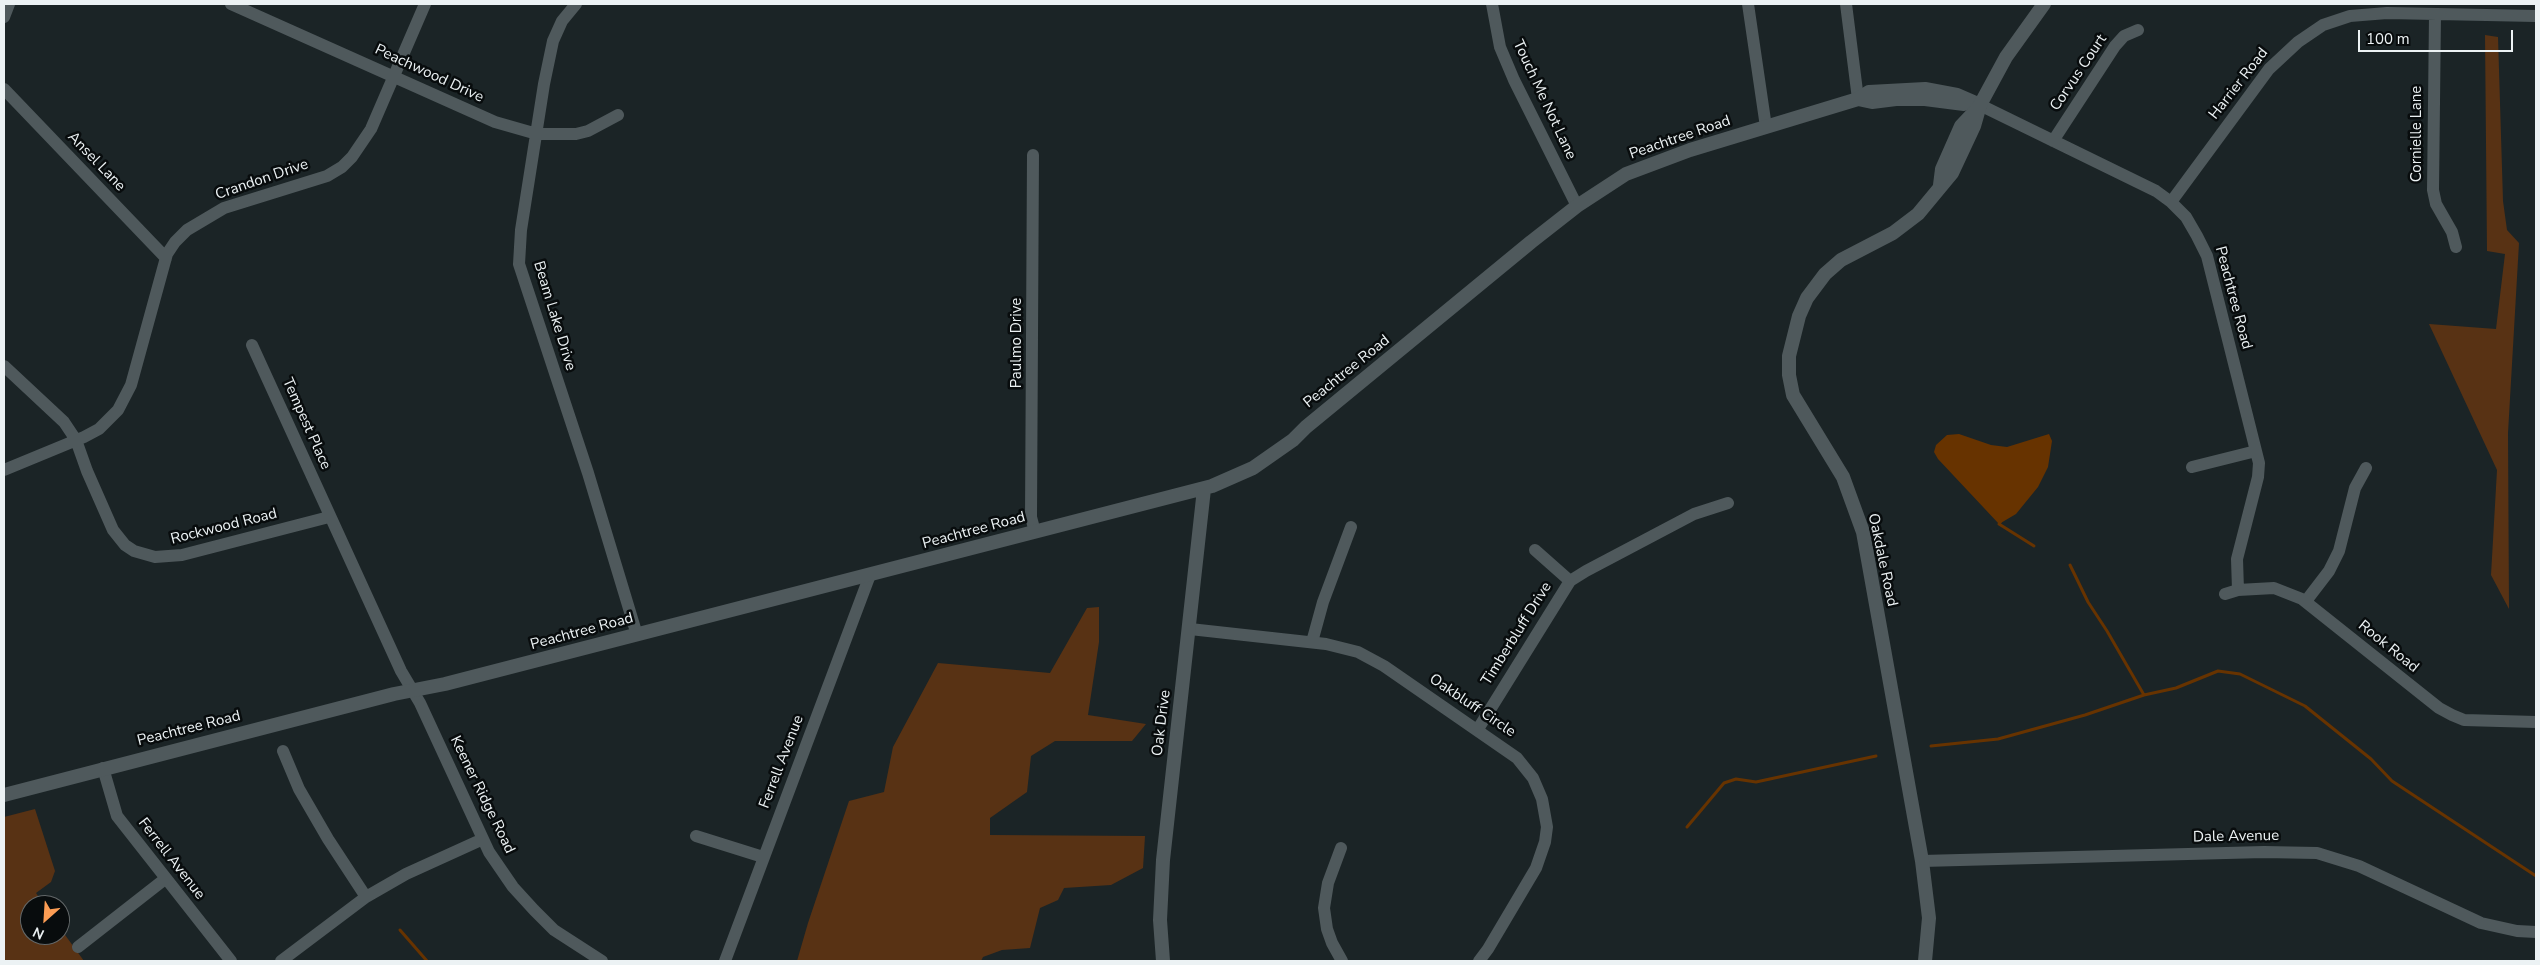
<!DOCTYPE html>
<style>
body{margin:0}
#map{position:relative;width:2540px;height:965px;overflow:hidden;background:#1b2426;font-family:"Nunito Sans",sans-serif}
canvas{display:block}
.frame{position:absolute;inset:0;border:5px solid #ecf2f4;pointer-events:none}
.north{position:absolute;left:20px;top:895px;width:50px;height:50px;box-sizing:border-box;background:#080c0d;border:1px solid #636869;border-radius:50%;rotate:206deg;font-size:14px;font-weight:700;line-height:20px;text-align:center;color:#ecf2f4}
.north::after{content:'';display:block;margin:auto;width:18px;height:22px;background:#fc9d54;clip-path:polygon(50% 0,100% 100%,50% 72%,0 100%)}
.scale{position:absolute;left:2358px;top:30px;width:155px;height:22px;box-sizing:border-box;border:2px solid #ecf2f4;border-top:0;padding-left:6px;font-size:15px;line-height:18px;white-space:nowrap;color:#ecf2f4;-webkit-text-stroke:4px #080c0d;paint-order:stroke}
</style>
<div id="map">
<canvas width="2540" height="965"></canvas>
<div class="frame"></div>
<div class="north">N</div>
<div class="scale">100 m</div>
</div>
<script>
const ctx = document.querySelector('canvas').getContext('2d');
ctx.lineJoin = 'round';
function fill(path, color) { ctx.fillStyle = color; ctx.fill(path, 'evenodd'); }
const toPath = rows => new Path2D(rows.map(r => 'M' + r).join(''));
function stroke(path, color, width, dash) { ctx.strokeStyle = color; ctx.lineWidth = width; ctx.lineCap = dash ? 'butt' : 'round'; ctx.setLineDash(dash || []); ctx.stroke(path); }
function write(font, color, halo, rows, align = 'center') {
  ctx.font = font + ' "Nunito Sans",sans-serif'; ctx.lineWidth = 5; ctx.setLineDash([]); ctx.textBaseline = 'middle'; ctx.strokeStyle = halo; ctx.fillStyle = color; for (const [text, x, y, turn = 0] of rows) {
    ctx.save(); ctx.translate(x, y); ctx.rotate((+turn || 0) * Math.PI / 180); ctx.textAlign = isNaN(turn) ? turn : align; if (halo) ctx.strokeText(text, 0, 0); ctx.fillText(text, 0, 0); ctx.restore();
  }
}
fill(toPath([
 [2485,35,2498,37,2503,201,2507,230,2519,243,2508,433,2509,609,2491,575,2497,470,2429,324,2496,329,2505,254,2487,251],
 [1099,607,1099,642,1088,715,1146,724,1132,741,1055,741,1031,756,1027,792,990,818,990,835,1145,836,1143,868,1111,885,1064,888,1058,900,1040,908,1030,948,1002,950,983,957,981,961,797,961,808,923,849,801,884,792,893,747,938,663,1050,673,1087,608],
 [35,809,55,871,51,882,36,893,44,905,30,905,30,935,60,935,60,928,84,961,4,961,4,817]
]), '#583214');
fill(toPath([
 [1959,434,1991,445,2007,447,2049,434,2052,441,2048,467,2038,487,2016,514,1999,524,1938,459,1934,452,1936,445,1947,435]
]), '#673300');
stroke(toPath([
 [2001,521,1999,524,2034,546],
 [2070,565,2088,602,2107,631,2144,695,2176,688,2218,671,2240,674,2305,706,2371,759,2392,781,2536,876],
 [1931,746,1998,739,2085,715,2144,695],
 [1687,827,1724,783,1736,779,1756,782,1876,756],
 [400,930,427,961]
]), '#673300', 3);
stroke(toPath([
 [231,4,495,122,537,134,576,134,588,131,618,115],
 [576,4,562,21,553,41,544,84,521,230,519,264,588,473,637,635],
 [1492,4,1500,47,1514,80,1577,206],
 [1748,4,1766,127],
 [1846,4,1858,99],
 [2435,15,2433,190,2436,204,2452,232,2456,247],
 [4,17,9,4],
 [4,89,166,258],
 [1980,105,2156,191,2171,202,2186,217,2197,236,2207,256,2259,463,2258,477,2237,559,2238,590],
 [2053,141,2115,46,2124,36,2138,30],
 [1033,155,1031,517,1035,532],
 [2171,202,2269,69,2298,42,2323,25,2350,16,2387,13,2536,16],
 [252,345,401,671,420,703,489,852,513,887,534,910,554,930,602,961],
 [4,366,64,422,76,440,87,471,113,530,125,545,134,551,155,557,182,555,329,517],
 [2192,467,2256,451],
 [4,470,84,437,99,429,118,410,131,385,167,254,175,242,187,230,224,208,327,176,342,167,352,157,371,129,425,4],
 [1535,550,1570,581],
 [2225,594,2238,590,2274,588,2302,599,2439,708,2452,715,2464,720,2536,722],
 [2306,601,2329,571,2339,551,2355,488,2366,468],
 [1190,629,1326,644,1358,652,1384,666,1517,758,1533,778,1542,799,1547,827,1545,842,1536,868,1488,949,1479,961],
 [1312,642,1323,602,1351,527],
 [1478,729,1570,581,1586,571,1694,514,1728,503],
 [283,751,299,789,328,839,366,897],
 [103,768,117,816,231,961],
 [696,836,763,857],
 [1341,848,1328,883,1324,908,1327,929,1332,943,1342,961],
 [1922,861,2264,852,2317,853,2359,866,2481,923,2517,931,2536,932],
 [78,947,165,879],
 [281,961,366,897,406,874,483,839],
 [725,961,870,575]
]), '#4f595c', 12);
stroke(toPath([
 [1858,99,1872,102,1896,99,1925,99,1964,104],
 [4,795,394,694,445,684,1212,486,1253,468,1293,440,1306,427,1531,242,1577,206,1626,174,1690,150,1858,99,1869,92,1925,89,1957,95,1980,105],
 [1163,961,1160,920,1163,860,1204,489]
]), '#4f595c', 14);
stroke(toPath([
 [1940,185,1942,169,1961,126,1978,108],
 [1925,961,1929,918,1922,861,1863,532,1843,477,1793,395,1789,375,1789,356,1799,316,1807,298,1825,274,1841,260,1893,233,1918,214,1952,173,1974,126,1980,105,2006,57,2044,4]
]), '#4f595c', 14);
write('15px', '#ecf2f4', '#080c0d', [
 ["Corvus Court",2079,73,-56],
 ["Peachwood Drive",429,74,25],
 ["Harrier Road",2239,84,-52],
 ["Touch Me Not Lane",1544,100,65],
 ["Cornielle Lane",2417,134,-90],
 ["Peachtree Road",1680,138,-19],
 ["Ansel Lane",96,162,46],
 ["Crandon Drive",262,180,-19],
 ["Peachtree Road",2233,298,75],
 ["Beam Lake Drive",554,316,73],
 ["Paulmo Drive",1017,343,-90],
 ["Peachtree Road",1347,372,-39],
 ["Tempest Place",306,424,66],
 ["Rockwood Road",224,527,-14],
 ["Peachtree Road",974,531,-15],
 ["Oakdale Road",1882,560,78],
 ["Peachtree Road",582,632,-15],
 ["Timberbluff Drive",1517,634,-58],
 ["Rook Road",2388,647,39],
 ["Oakbluff Circle",1472,706,34],
 ["Oak Drive",1162,723,-83],
 ["Peachtree Road",189,729,-14],
 ["Ferrell Avenue",782,762,-69],
 ["Keener Ridge Road",482,795,64],
 ["Dale Avenue",2236,837,-1],
 ["Ferrell Avenue",171,859,52]
]);
</script>
